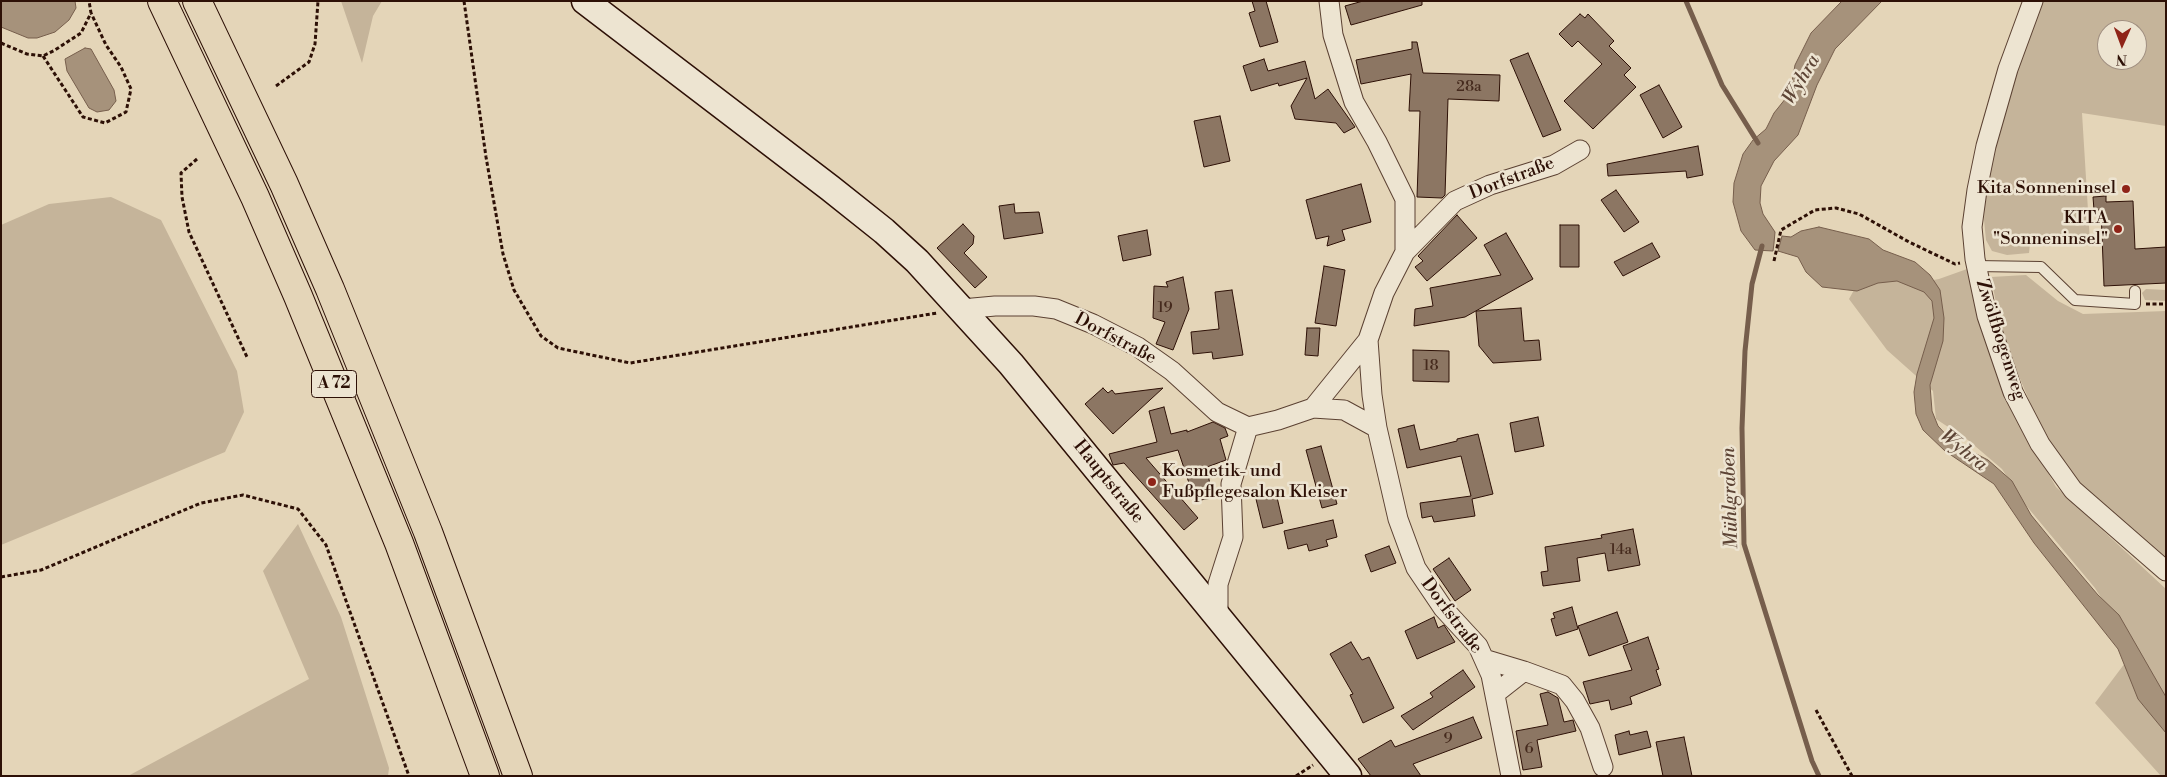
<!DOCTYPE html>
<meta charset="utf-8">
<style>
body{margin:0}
#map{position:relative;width:2167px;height:777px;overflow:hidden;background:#e4d5b8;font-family:"Libre Bodoni",serif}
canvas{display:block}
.frame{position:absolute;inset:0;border:2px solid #2d1006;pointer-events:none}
.north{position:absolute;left:2097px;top:20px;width:50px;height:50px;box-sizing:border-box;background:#ede4d1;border:1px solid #a08f80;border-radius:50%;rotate:182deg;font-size:14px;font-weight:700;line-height:20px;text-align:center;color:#2d1006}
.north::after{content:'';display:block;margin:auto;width:18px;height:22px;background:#8f2418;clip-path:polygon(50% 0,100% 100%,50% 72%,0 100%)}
</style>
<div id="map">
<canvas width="2167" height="777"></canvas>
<div class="frame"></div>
<div class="north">N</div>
</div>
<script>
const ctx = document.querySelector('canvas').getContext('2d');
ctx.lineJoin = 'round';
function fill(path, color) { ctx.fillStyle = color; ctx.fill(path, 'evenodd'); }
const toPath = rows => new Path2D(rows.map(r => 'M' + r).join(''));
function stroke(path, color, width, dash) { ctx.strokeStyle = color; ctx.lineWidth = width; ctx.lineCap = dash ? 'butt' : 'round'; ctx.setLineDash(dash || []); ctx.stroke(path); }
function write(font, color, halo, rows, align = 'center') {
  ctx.font = font + ' "Libre Bodoni",serif'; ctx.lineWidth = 5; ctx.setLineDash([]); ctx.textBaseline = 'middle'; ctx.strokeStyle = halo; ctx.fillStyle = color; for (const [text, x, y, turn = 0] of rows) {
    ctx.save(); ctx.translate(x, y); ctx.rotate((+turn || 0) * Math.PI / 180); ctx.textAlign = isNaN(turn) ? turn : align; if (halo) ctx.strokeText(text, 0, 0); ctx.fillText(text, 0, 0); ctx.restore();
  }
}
fill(toPath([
 [341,1,382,1,373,16,362,63],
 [2040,1,2166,1,2166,126,2082,113,2090,243,2030,244,2029,253,2007,255,1992,251,1986,240,1984,220,1986,178,2019,61],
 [2107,30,2137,30,2137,60,2107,60],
 [111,197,161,220,237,371,244,412,225,452,1,545,1,225,49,204],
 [1893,267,1917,283,1939,279,1967,269,1989,352,2007,400,2056,487,2166,589,2166,776,2161,776,2095,703,2134,651,2095,588,2024,503,2002,469,1968,440,1936,419,1933,391,1887,350,1849,299,1859,281],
 [2026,275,2058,301,2083,314,2166,311,2166,560,2072,476,2041,428,2003,339,1991,277],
 [2146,289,2166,290,2166,301,2145,300,2142,293],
 [298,524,341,617,389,768,388,776,128,776,309,679,263,571]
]), '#c5b49a');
const water = toPath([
 [1,1,75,1,76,8,69,20,55,32,37,38,28,38,1,27,1,1],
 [1842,1,1882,1,1835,49,1817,85,1798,135,1774,161,1761,186,1760,203,1763,214,1775,232,1774,243,1773,251,1755,250,1741,231,1733,202,1734,183,1743,154,1753,140,1766,129,1774,113,1790,93,1795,65,1811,33,1842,1],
 [85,48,91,49,114,90,116,101,109,110,97,112,89,108,67,71,65,59,85,48],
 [1819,227,1869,239,1883,250,1915,262,1930,275,1940,290,1944,318,1943,341,1930,385,1932,411,1938,426,1953,442,1988,460,2012,481,2031,515,2053,542,2098,595,2119,615,2166,697,2166,733,2138,699,2118,649,2034,543,1994,484,1945,451,1923,430,1916,414,1914,392,1917,374,1934,318,1932,301,1924,292,1897,281,1878,283,1857,291,1822,287,1806,272,1798,257,1778,251,1782,236,1791,237,1801,231,1819,227]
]);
fill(water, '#a6927b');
stroke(water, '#765e4c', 1);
stroke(toPath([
 [1686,1,1722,85,1758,143],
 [1762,246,1752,284,1745,351,1742,428,1744,544,1812,761,1819,776]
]), '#765e4c', 5);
const building = toPath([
 [1252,1,1266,1,1278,42,1260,47,1249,13,1255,11,1252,1],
 [1363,1,1422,1,1422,5,1351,25,1345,6,1363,1],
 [1580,14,1585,18,1588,14,1614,41,1609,46,1631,68,1624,75,1636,87,1593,129,1564,101,1602,64,1578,41,1572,47,1559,34,1580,14],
 [1412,42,1417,42,1423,73,1500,75,1499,101,1448,99,1445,195,1442,198,1417,197,1420,111,1409,111,1411,74,1361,84,1356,60,1412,49,1412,42],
 [1528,53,1561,130,1543,137,1510,60,1528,53],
 [1264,59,1268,71,1305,61,1315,99,1328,89,1355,127,1344,133,1336,123,1295,119,1291,106,1307,78,1279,86,1278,83,1251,91,1243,66,1264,59],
 [1659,85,1682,127,1663,138,1640,95,1659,85],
 [1220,116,1230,161,1204,167,1194,121,1220,116],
 [1698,146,1703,175,1687,178,1686,171,1608,176,1607,164,1698,146],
 [1361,184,1371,222,1342,230,1345,240,1327,246,1329,236,1316,239,1306,200,1361,184],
 [1616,190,1639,222,1624,232,1601,200,1616,190],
 [2106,196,2106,202,2133,201,2135,249,2166,247,2166,283,2104,286,2101,210,2094,210,2093,197,2106,196],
 [1014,204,1015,213,1039,212,1043,233,1004,239,999,206,1014,204],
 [1457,215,1477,238,1427,281,1415,267,1423,261,1418,256,1457,215],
 [963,224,974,236,973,244,964,253,987,277,975,288,937,248,963,224],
 [1560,225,1579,225,1579,267,1560,267,1560,225],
 [1147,230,1151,255,1123,261,1118,236,1147,230],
 [1506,233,1533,279,1465,317,1414,326,1415,309,1433,306,1430,288,1501,275,1484,245,1506,233],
 [1652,243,1660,257,1623,276,1614,262,1652,243],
 [1324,266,1345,270,1336,326,1315,323,1324,266],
 [1183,277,1189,309,1173,350,1156,344,1165,322,1153,318,1154,286,1168,287,1166,282,1183,277],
 [1232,290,1243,355,1213,359,1212,352,1193,354,1191,332,1219,329,1215,292,1232,290],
 [1521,308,1524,341,1539,340,1541,360,1493,363,1479,346,1476,311,1521,308],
 [1307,328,1320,328,1318,356,1305,355,1307,328],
 [1413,350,1449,351,1449,382,1413,381,1413,350],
 [1103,388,1108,393,1112,390,1115,394,1163,388,1113,434,1085,404,1103,388],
 [1164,407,1171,434,1187,430,1187,432,1213,422,1225,428,1228,436,1220,439,1226,460,1207,467,1212,498,1195,501,1178,450,1146,458,1198,518,1184,530,1124,463,1113,465,1109,454,1157,442,1149,411,1164,407],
 [1538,417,1544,446,1515,452,1510,423,1538,417],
 [1414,425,1420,450,1457,441,1457,439,1478,434,1493,494,1472,499,1475,516,1434,522,1432,516,1422,518,1420,503,1471,496,1461,456,1407,468,1398,429,1414,425],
 [1321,446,1337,504,1322,508,1306,450,1321,446],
 [1276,493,1283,523,1263,528,1256,499,1276,493],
 [1333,520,1337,537,1326,540,1328,546,1309,551,1307,544,1288,549,1284,531,1333,520],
 [1633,529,1640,565,1608,571,1605,553,1577,558,1580,581,1543,586,1541,572,1548,571,1545,547,1602,538,1601,535,1633,529],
 [1389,546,1396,563,1371,572,1365,555,1389,546],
 [1449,558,1471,590,1455,601,1433,569,1449,558],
 [1572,607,1578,629,1556,636,1551,619,1555,618,1553,613,1572,607],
 [1617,612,1628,642,1589,656,1578,626,1617,612],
 [1434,617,1438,628,1444,625,1455,642,1417,659,1405,631,1434,617],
 [1648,637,1659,669,1656,670,1661,685,1630,697,1632,704,1611,710,1609,700,1590,704,1583,682,1632,670,1623,646,1648,637],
 [1351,642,1362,660,1369,657,1394,708,1363,723,1350,695,1353,694,1330,654,1351,642],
 [1463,670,1475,687,1413,730,1401,716,1433,697,1430,693,1463,670],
 [1548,692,1558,698,1564,722,1573,720,1576,731,1537,740,1542,767,1523,770,1516,731,1548,725,1540,694,1548,692],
 [1473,717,1482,738,1413,764,1421,776,1371,776,1358,759,1391,740,1395,747,1473,717],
 [1629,731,1630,735,1647,731,1651,747,1619,755,1615,735,1629,731],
 [1684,737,1692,776,1663,776,1656,742,1684,737]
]);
fill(building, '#8c7663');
stroke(building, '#2d1006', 1);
const lane = toPath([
 [1976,266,2041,267,2075,300,2135,304,2135,291]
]);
const street = toPath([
 [1329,1,1333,35,1354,102,1377,142,1405,199,1405,252],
 [2033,1,2008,69,1986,146,1977,190,1972,227,1975,259,1987,316,2013,392,2040,444,2073,490,2166,571],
 [962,309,995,306,1034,306,1056,309,1093,324,1138,347,1172,371,1217,412,1248,427,1278,420,1313,408,1368,340],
 [1313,408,1344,410,1377,428],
 [1218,616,1218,584,1233,537,1231,484,1248,427],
 [1484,659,1524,671],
 [1496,693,1524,671,1562,685,1575,701,1590,728,1603,767],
 [1511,776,1491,675,1478,646,1443,608,1416,568,1398,519,1377,428,1372,395,1368,340,1384,293,1405,252,1455,201,1490,185,1554,165,1580,150]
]);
const secondary = toPath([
 [585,1,830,188,884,231,917,261,1011,364,1348,776]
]);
const highway = toPath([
 [162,1,255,197,298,296,399,543,485,776],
 [197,1,284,184,330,289,428,532,518,776]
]);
stroke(lane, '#5b4132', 12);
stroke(street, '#5b4132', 21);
stroke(secondary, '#2d1006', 29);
stroke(highway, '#2d1006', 30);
stroke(toPath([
 [464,1,486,157,503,254,514,290,541,336,558,348,630,363,937,313],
 [1,43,27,54,43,56,55,50,81,33,91,13,89,1],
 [43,56,83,117,105,123,126,112,131,89,121,67,106,45,91,13],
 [276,86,309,62,315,44,318,1],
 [197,159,181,173,182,197,189,232,247,357],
 [1774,261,1781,230,1815,210,1836,208,1859,214,1909,242,1955,264,1960,263],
 [2146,304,2166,304],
 [1,577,41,570,201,503,243,495,298,509,326,545,409,776],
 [1816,710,1852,776],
 [1296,776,1313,765]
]), '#2d1006', 3, [4, 2.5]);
stroke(lane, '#ede4d1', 10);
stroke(street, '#ede4d1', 19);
stroke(secondary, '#ede4d1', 26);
stroke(highway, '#e4d5b8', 28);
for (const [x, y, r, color] of [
 [2126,189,5,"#8f2418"],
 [2118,229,5,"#8f2418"],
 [1152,482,5,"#8f2418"]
]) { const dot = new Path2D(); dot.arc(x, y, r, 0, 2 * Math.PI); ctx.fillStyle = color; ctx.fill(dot); stroke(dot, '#ede4d1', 2); }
write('15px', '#452a1d', null, [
 ["28a",1469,87],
 ["19",1165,308],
 ["18",1431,366],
 ["14a",1621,550],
 ["9",1448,739],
 ["6",1529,749]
]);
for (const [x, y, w] of [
 [334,384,45]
]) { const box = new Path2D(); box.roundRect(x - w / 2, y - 13.5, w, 27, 4); ctx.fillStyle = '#ede4d1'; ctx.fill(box); stroke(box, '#2d1006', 1); }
write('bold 16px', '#2d1006', null, [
 ["A 72",334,384]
]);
write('18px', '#2d1006', '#ede4d1', [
 ["Dorfstraße",1512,179,-21],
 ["Dorfstraße",1115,339,28],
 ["Zwölfbogenweg",2000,340,72],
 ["Hauptstraße",1108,482,51],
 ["Dorfstraße",1451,616,53]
]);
write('18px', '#2d1006', '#ede4d1', [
 ["Kita Sonneninsel",2116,189],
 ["KITA",2108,219],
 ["\"Sonneninsel\"",2108,240],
 ["Kosmetik- und",1162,472,"left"],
 ["Fußpflegesalon Kleiser",1162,493,"left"]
], 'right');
write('italic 19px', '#5d4435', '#ede4d1', [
 ["Wyhra",1802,80,-59],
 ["Wyhra",1963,451,39],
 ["Mühlgraben",1731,498,-92]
]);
</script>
